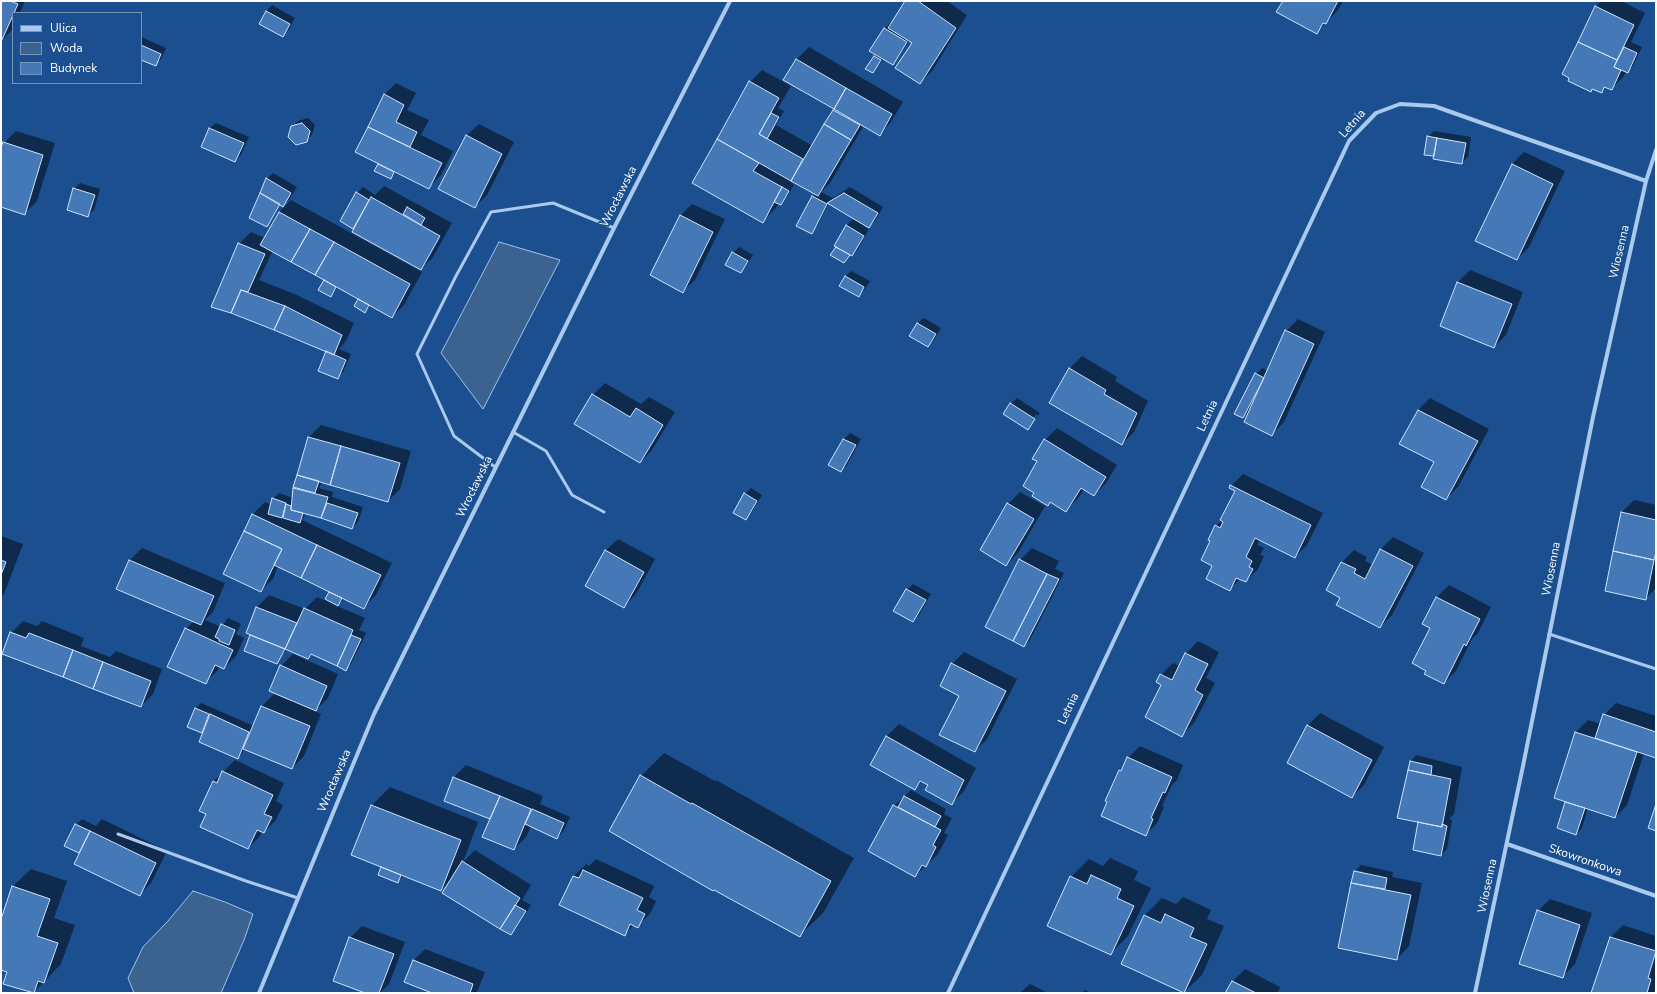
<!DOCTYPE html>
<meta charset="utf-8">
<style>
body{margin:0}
#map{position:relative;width:1657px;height:994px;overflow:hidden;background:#1b4f8f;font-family:"Nunito Sans",sans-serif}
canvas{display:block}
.frame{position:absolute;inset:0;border:2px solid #fff;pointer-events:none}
.legend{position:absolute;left:12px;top:12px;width:130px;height:72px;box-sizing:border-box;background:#1b4f8f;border:1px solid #7695bc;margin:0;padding:5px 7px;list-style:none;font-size:12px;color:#fff}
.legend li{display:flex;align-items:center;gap:8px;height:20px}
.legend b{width:20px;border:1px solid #7695bc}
</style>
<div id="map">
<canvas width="1657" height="994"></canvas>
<div class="frame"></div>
<ul class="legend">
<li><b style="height:5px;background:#a9c9ee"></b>Ulica</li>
<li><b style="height:11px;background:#3c6290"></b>Woda</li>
<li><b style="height:11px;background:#4478b7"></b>Budynek</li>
</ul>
</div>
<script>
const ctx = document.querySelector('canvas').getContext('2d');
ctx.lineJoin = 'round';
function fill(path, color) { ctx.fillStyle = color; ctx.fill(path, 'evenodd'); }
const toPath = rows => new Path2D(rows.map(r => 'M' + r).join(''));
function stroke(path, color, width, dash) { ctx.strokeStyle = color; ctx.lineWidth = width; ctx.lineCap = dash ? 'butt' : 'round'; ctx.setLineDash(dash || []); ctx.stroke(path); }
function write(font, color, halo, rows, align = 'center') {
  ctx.font = font + ' "Nunito Sans",sans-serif'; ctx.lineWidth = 3.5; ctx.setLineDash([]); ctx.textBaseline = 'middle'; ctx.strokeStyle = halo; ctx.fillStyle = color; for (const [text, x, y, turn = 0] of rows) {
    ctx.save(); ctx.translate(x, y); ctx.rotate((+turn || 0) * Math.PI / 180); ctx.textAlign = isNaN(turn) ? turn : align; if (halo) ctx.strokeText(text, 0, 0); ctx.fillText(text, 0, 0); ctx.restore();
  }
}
const water = toPath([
 [499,242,560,260,483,409,441,353,499,242],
 [193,891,225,902,253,914,244,940,221,993,134,993,128,978,143,947,168,921,193,891]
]);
fill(water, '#3c6290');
stroke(water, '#9cc4f0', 1);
fill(toPath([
 [1,1,25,1,20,13,13,13,13,29,1,41],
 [906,1,947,1,967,15,932,71,920,83,913,42,910,40,898,58,893,64,884,59,873,72,867,69,877,54,871,50,885,28,891,22,892,23],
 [1284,1,1343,1,1338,10,1316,33],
 [1601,1,1621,1,1645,13,1631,42,1642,47,1633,66,1627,72,1626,72,1623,77,1611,89,1606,87,1601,92,1593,88,1591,91,1595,7],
 [272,5,295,18,289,29,283,35,260,24,266,11],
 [141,37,166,48,161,59,155,65,141,59],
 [809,47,903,102,891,122,879,135,862,124,861,126,863,127,830,183,821,192,833,198,850,187,883,207,875,221,869,227,829,203,817,226,811,232,813,197,816,194,791,180,790,182,794,185,786,198,781,204,779,203,775,209,763,221,693,183,750,82,762,70,791,86,778,108,784,111,776,125,813,146,835,109,785,80,797,59],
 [396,83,416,93,407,110,429,120,421,135,453,151,441,175,429,187,396,171,390,177,376,171,380,163,357,152,384,95],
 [308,118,315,125,312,135,306,141,292,127,298,121],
 [216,123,249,137,241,155,235,161,203,146,210,128],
 [479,124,514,142,487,195,475,207,466,136],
 [16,131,55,143,37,201,25,213,1,206,1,152,4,143],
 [1434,131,1471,137,1468,157,1462,163,1428,137],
 [1524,152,1565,171,1529,247,1517,259,1512,164],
 [273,173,297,187,289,200,283,205,281,204,272,219,266,225,267,179],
 [80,183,100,189,94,210,88,215,74,189],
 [384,186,452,223,433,257,421,269,357,224,353,227,357,193,363,187,375,195],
 [291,200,422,272,404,305,392,317,371,305,365,312,360,299,338,287,331,296,320,290,325,280,273,250,259,280,297,295,354,323,346,341,339,349,351,354,343,372,337,378,327,351,213,306,239,244,251,232,265,238,279,212],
 [692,204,725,219,695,280,682,292,680,216],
 [853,219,869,229,858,249,844,262,837,246,835,245,847,225],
 [739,247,753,255,746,266,740,272,733,253],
 [1470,270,1523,292,1506,335,1494,347,1441,325,1458,282],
 [851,271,870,281,864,290,859,296,845,277],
 [924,318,941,328,934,340,928,346,918,323],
 [1298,319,1325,332,1284,422,1272,434,1251,409,1243,417,1256,374,1262,368,1268,371,1286,331],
 [1082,356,1117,377,1115,381,1148,401,1134,432,1122,444,1051,402,1070,368],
 [605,383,641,404,649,397,675,412,652,450,640,462,593,395],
 [1017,398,1040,413,1033,423,1038,415,1036,414,1031,423,1033,423,1027,429,1011,404],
 [1430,398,1489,429,1458,487,1446,499,1435,462,1401,444,1418,410],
 [321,425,411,451,400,489,388,501,322,482,319,488,333,492,332,497,363,507,358,522,352,528,306,513,302,520,392,563,376,595,364,607,345,598,337,606,365,618,359,630,366,633,351,664,345,670,312,654,308,658,287,649,276,663,251,636,252,635,247,633,257,607,269,595,305,609,317,597,332,603,333,602,327,599,330,591,278,566,273,579,260,591,225,574,253,514,265,502,271,505,273,499,279,493,293,498,294,489,296,487,295,486,309,437],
 [1057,428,1117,465,1106,483,1094,495,1084,489,1078,498,1066,511,1051,502,1048,505,1036,493,1038,461,1045,440],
 [850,433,861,439,847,465,841,471,830,465,844,439],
 [1243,474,1323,513,1307,545,1295,557,1260,540,1257,545,1264,548,1260,555,1264,556,1258,569,1246,581,1240,579,1230,589,1214,565,1211,541,1216,526,1222,520,1236,490,1231,486],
 [751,488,762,495,751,513,745,519,745,494],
 [1020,492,1045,506,1018,553,1006,565,1008,504],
 [1634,500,1656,505,1656,588,1646,598,1622,512],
 [1,536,23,544,4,594,1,597],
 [1393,537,1424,553,1392,615,1380,627,1342,598,1327,590,1342,562,1354,550,1367,557,1365,561,1373,565,1381,549],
 [618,539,655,559,636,594,624,606,605,551],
 [142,548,225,583,213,612,205,620,221,627,228,618,241,624,236,634,244,638,236,656,224,668,220,666,217,671,205,683,186,629,194,621,118,589,130,560],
 [1032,548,1059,561,1055,569,1064,573,1030,640,1024,646,1020,560],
 [913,584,931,594,919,615,913,621,907,590],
 [1449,585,1491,607,1478,633,1472,639,1456,671,1444,683,1431,627,1424,623,1437,597],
 [23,621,37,626,42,621,84,638,81,646,110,657,116,651,162,669,153,694,141,706,11,633],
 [16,634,31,639,16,636],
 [1198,641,1219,652,1206,678,1215,683,1194,723,1182,735,1162,684,1161,675,1173,663,1180,666,1186,654],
 [964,652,1017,679,987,739,975,751,952,664],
 [293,654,338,674,328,698,315,711,321,714,304,756,292,768,245,749,238,758,206,727,201,732,195,709,201,703,254,726,262,706,274,694,288,700,281,666],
 [1616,703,1656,716,1656,757,1644,753,1627,805,1615,817,1588,808,1582,828,1576,834,1566,803,1567,801,1555,797,1576,732,1588,720,1601,724,1604,715],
 [1320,713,1384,747,1364,785,1352,797,1288,763,1308,725],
 [899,724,976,768,964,791,952,803,929,784,923,781,915,789,871,765,887,736],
 [1140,746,1183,765,1177,780,1172,785,1162,806,1164,807,1157,823,1145,835,1109,801,1120,771,1124,766,1128,758],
 [664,753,715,781,716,780,854,858,823,913,800,935,641,776],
 [1416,755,1462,767,1454,814,1449,819,1452,820,1447,849,1441,855,1420,822,1411,761],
 [235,760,284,783,276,801,283,805,276,820,264,832,262,831,260,836,248,848,207,814,213,782],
 [466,765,543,796,540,804,570,817,563,832,557,838,531,826,526,837,514,849,491,819,445,800,454,777],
 [390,787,478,822,463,862,475,850,531,885,522,900,531,905,516,928,510,934,450,881,441,890,404,875,398,882,383,867,352,855,372,805],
 [911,790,946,809,944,814,952,818,944,833,948,835,938,854,915,876,894,806],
 [82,819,96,826,102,819,167,851,151,883,139,895,80,852,66,845,76,825],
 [1110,858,1138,871,1134,880,1151,888,1128,936,1110,954,1071,877,1089,859,1103,866],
 [596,859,654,886,649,897,656,901,650,914,637,926,634,925,625,934,574,876,586,864,589,866],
 [1361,865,1393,872,1392,877,1422,883,1409,946,1397,959,1339,947,1354,872,1362,874,1364,872,1356,870],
 [31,869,67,881,54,918,75,925,61,964,33,993,4,983,8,971,1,968,1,922,13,886],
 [1183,897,1211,910,1207,919,1224,926,1202,975,1184,992,1144,916,1162,898,1176,904],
 [1550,899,1592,913,1575,964,1563,976,1538,911],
 [1623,925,1656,936,1656,993,1592,993,1611,937],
 [362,926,405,942,389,984,380,993,368,993,350,938],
 [425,949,485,972,477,992,435,993,413,961],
 [1245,969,1280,987,1277,993,1226,993,1233,981],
 [1030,984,1048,993,1020,993],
 [1085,990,1091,993,1082,993]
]), '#0007');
const building = toPath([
 [1,1,10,1,18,4,1,42,1,1],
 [905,1,918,1,956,28,920,84,895,68,912,43,888,28,905,1],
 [1283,1,1338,1,1326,24,1323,23,1317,34,1276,12,1283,1],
 [1595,6,1634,25,1617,60,1578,42,1595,6],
 [266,11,290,24,283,37,259,24,266,11],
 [884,28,907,42,893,65,869,51,884,28],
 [1578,42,1617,60,1614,67,1621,70,1612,90,1604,87,1602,93,1592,89,1591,92,1568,81,1569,78,1562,74,1578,42],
 [141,45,161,54,156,66,141,60,141,45],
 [1624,47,1637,53,1628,73,1614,67,1624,47],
 [874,56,881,60,873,73,865,69,874,56],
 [796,59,846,88,834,109,783,80,796,59],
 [749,81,779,98,759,134,803,159,791,181,717,139,749,81],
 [846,88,892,114,880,136,834,109,846,88],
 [384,94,404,105,396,122,417,132,410,147,368,127,384,94],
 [833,110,860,125,851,140,824,124,833,110],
 [771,113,779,117,767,139,759,134,771,113],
 [302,123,310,131,307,142,296,145,288,137,291,126,302,123],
 [824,124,851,140,818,196,791,181,824,124],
 [368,127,442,163,429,189,355,152,368,127],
 [209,128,244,143,235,162,201,147,209,128],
 [466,135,502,154,475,208,438,189,466,135],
 [1427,136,1437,138,1434,156,1424,155,1427,136],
 [1437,138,1466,143,1462,164,1433,159,1437,138],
 [717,139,759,163,753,171,782,187,763,223,692,183,717,139],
 [3,142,43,155,25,215,1,207,1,148,3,142],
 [378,164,394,172,391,179,374,171,378,164],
 [1512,164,1553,184,1517,260,1475,241,1512,164],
 [266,178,291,193,283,207,260,193,266,178],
 [782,187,789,191,781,205,774,202,782,187],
 [73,188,95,195,88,217,67,210,73,188],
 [356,192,369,200,353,229,340,221,356,192],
 [260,193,280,204,267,227,249,218,260,193],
 [844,193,878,213,869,228,827,203,844,193],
 [812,196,827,204,812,234,796,226,812,196],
 [371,197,440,236,421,270,352,232,371,197],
 [407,207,425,218,421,225,403,214,407,207],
 [279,212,310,229,291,262,260,245,279,212],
 [680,215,713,232,683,293,650,275,680,215],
 [846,225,864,236,852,256,834,246,846,225],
 [310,229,334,242,315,275,291,262,310,229],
 [334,242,410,284,392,318,315,275,334,242],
 [238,243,265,254,248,292,241,290,231,313,211,307,238,243],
 [836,247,850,255,844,263,830,255,836,247],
 [732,252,748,261,741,273,725,265,732,252],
 [845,276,864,287,859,297,839,286,845,276],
 [324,280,336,287,331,297,318,290,324,280],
 [1457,282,1512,304,1494,348,1440,326,1457,282],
 [241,290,285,306,274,330,231,313,241,290],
 [358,299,369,305,365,313,354,306,358,299],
 [285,306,342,335,334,355,274,330,285,306],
 [917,323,936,334,928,347,909,336,917,323],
 [1285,330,1314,344,1272,436,1244,422,1285,330],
 [326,351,346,360,338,379,318,371,326,351],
 [1069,368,1106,390,1104,394,1137,413,1122,445,1049,403,1069,368],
 [1255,373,1264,378,1243,418,1234,414,1255,373],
 [592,394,630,417,636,408,663,425,640,463,574,424,592,394],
 [1010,403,1035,419,1028,430,1003,414,1010,403],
 [1418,410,1478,441,1446,500,1421,487,1434,462,1399,444,1418,410],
 [308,437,341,446,330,485,297,475,308,437],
 [843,439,856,445,841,472,828,465,843,439],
 [1044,439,1106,477,1094,496,1081,488,1066,512,1050,502,1048,506,1032,496,1034,493,1023,486,1037,461,1032,459,1044,439],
 [341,446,400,463,388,502,330,485,341,446],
 [297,475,319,481,315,493,293,487,297,475],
 [1230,485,1311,525,1295,558,1255,538,1246,557,1252,561,1249,567,1253,569,1246,582,1236,578,1230,591,1206,579,1212,566,1201,560,1210,541,1208,540,1215,525,1220,528,1223,522,1220,520,1235,491,1229,488,1230,485],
 [293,488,328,497,321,518,291,510,293,488],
 [744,493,757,501,746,520,733,513,744,493],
 [272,498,286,503,282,518,268,514,272,498],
 [327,503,358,513,352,529,321,518,327,503],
 [1007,503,1034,519,1006,566,980,550,1007,503],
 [286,504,291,506,291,510,303,513,300,523,283,518,286,504],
 [1621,512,1656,520,1656,552,1654,560,1613,551,1621,512],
 [252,514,317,545,301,578,274,565,282,549,244,531,252,514],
 [244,531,282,549,261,592,223,574,244,531],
 [317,545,381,575,364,609,301,578,317,545],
 [1380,549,1413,566,1380,628,1336,605,1340,598,1326,590,1341,562,1356,569,1354,573,1365,579,1380,549],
 [605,550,644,572,624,608,585,586,605,550],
 [1613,551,1654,560,1646,600,1605,591,1613,551],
 [1019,559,1047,574,1013,641,985,627,1019,559],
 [1,560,6,562,1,575,1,560],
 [129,560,214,596,201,625,116,589,129,560],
 [1047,574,1059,579,1024,647,1013,641,1047,574],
 [906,589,926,600,913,622,893,611,906,589],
 [329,592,342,598,338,606,325,599,329,592],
 [1436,597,1480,619,1466,646,1464,644,1444,684,1424,674,1426,671,1412,663,1430,628,1422,624,1436,597],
 [256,607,297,623,285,649,246,633,256,607],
 [304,608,353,630,337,666,311,654,308,659,285,649,304,608],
 [221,624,235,630,229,645,219,641,219,639,215,637,221,624],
 [185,628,233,650,224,669,215,665,206,684,167,667,185,628],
 [10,632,26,638,29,633,73,650,63,677,2,654,10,632],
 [250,635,285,649,277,664,244,651,250,635],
 [351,635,361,639,346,671,337,666,351,635],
 [73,650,103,662,93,689,63,677,73,650],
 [1185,653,1208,664,1195,690,1203,695,1182,737,1145,717,1161,685,1156,682,1160,674,1172,680,1185,653],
 [103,662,151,681,141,707,93,689,103,662],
 [951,663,1006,691,975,752,939,735,959,696,940,686,951,663],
 [280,665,327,686,316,711,269,691,280,665],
 [261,706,310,726,292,769,243,749,261,706],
 [195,708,209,714,202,733,187,727,195,708],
 [210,714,249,732,238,759,199,742,210,714],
 [1603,714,1656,732,1656,758,1595,738,1603,714],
 [1307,725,1372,760,1352,798,1287,763,1307,725],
 [1575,732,1637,752,1615,818,1554,798,1575,732],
 [886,736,964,780,952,805,925,790,928,785,920,781,915,790,870,765,886,736],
 [1127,757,1172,777,1165,793,1163,792,1151,818,1153,819,1146,836,1101,816,1107,802,1105,801,1119,770,1121,771,1127,757],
 [1410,761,1432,766,1431,775,1408,770,1410,761],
 [1408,770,1451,779,1442,827,1397,818,1408,770],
 [222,771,273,795,264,814,272,817,264,833,257,830,248,849,200,827,206,814,199,811,213,781,217,783,222,771],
 [640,775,691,804,692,803,831,881,800,937,714,890,713,891,609,831,640,775],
 [453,777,500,796,490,819,444,801,453,777],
 [500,796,531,809,514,850,482,837,500,796],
 [904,796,941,816,935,827,898,807,904,796],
 [1565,802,1585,808,1576,835,1557,828,1565,802],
 [1656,804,1656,831,1648,828,1656,804],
 [371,805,461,840,441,891,351,855,371,805],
 [893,805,941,830,933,845,936,847,926,867,922,865,915,877,868,851,893,805],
 [532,809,564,823,557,839,525,824,532,809],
 [1418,822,1442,827,1442,824,1447,826,1441,856,1413,850,1418,822],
 [75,824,90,831,79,853,64,846,75,824],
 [90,831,156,863,140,896,74,864,90,831],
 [462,861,520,898,500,929,442,893,462,861],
 [381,867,401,875,398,883,378,875,381,867],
 [583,870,643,898,637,910,645,914,638,928,630,924,625,936,559,905,573,876,579,878,583,870],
 [1354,871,1387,878,1385,889,1351,883,1354,871],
 [1091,875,1121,889,1117,898,1134,906,1111,955,1047,926,1070,876,1087,884,1091,875],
 [1351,883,1411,895,1397,960,1338,948,1351,883],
 [12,886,50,899,37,936,58,943,44,983,38,981,34,993,3,984,7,972,1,970,1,919,12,886],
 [515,905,526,911,511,935,500,929,515,905],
 [1537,910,1580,925,1563,978,1519,964,1537,910],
 [1165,914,1194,928,1190,937,1207,944,1184,993,1121,964,1144,915,1161,923,1165,914],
 [349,937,394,954,379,993,365,993,333,981,349,937],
 [1610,937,1656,951,1648,978,1651,979,1647,993,1591,993,1610,937],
 [413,960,473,984,470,993,432,993,404,982,413,960],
 [1232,981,1256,993,1225,993,1232,981]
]);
fill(building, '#4478b7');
stroke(building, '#cfe3fa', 1);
stroke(toPath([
 [513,432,546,451,572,495,604,512],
 [495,467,454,436,417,354,456,276,491,212,553,203,614,228],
 [1549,634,1656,669],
 [118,834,246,881,298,898]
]), '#a9c9ee', 3);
stroke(toPath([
 [1507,844,1656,896],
 [259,993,347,779,374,714,614,228,730,1],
 [948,993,1349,141,1376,113,1400,104,1434,106,1646,181],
 [1475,993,1523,766,1593,417,1646,181,1656,150]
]), '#a9c9ee', 4);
write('12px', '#fff', '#1b4f8f', [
 ["Letnia",1353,124,-49],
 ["Wrocławska",619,197,-63],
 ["Wiosenna",1620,252,-77],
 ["Letnia",1208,416,-65],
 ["Wrocławska",475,487,-64],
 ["Wiosenna",1552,569,-79],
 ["Letnia",1069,709,-65],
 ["Wrocławska",335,781,-67],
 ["Skowronkowa",1585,861,19],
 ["Wiosenna",1488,886,-78]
]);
</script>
